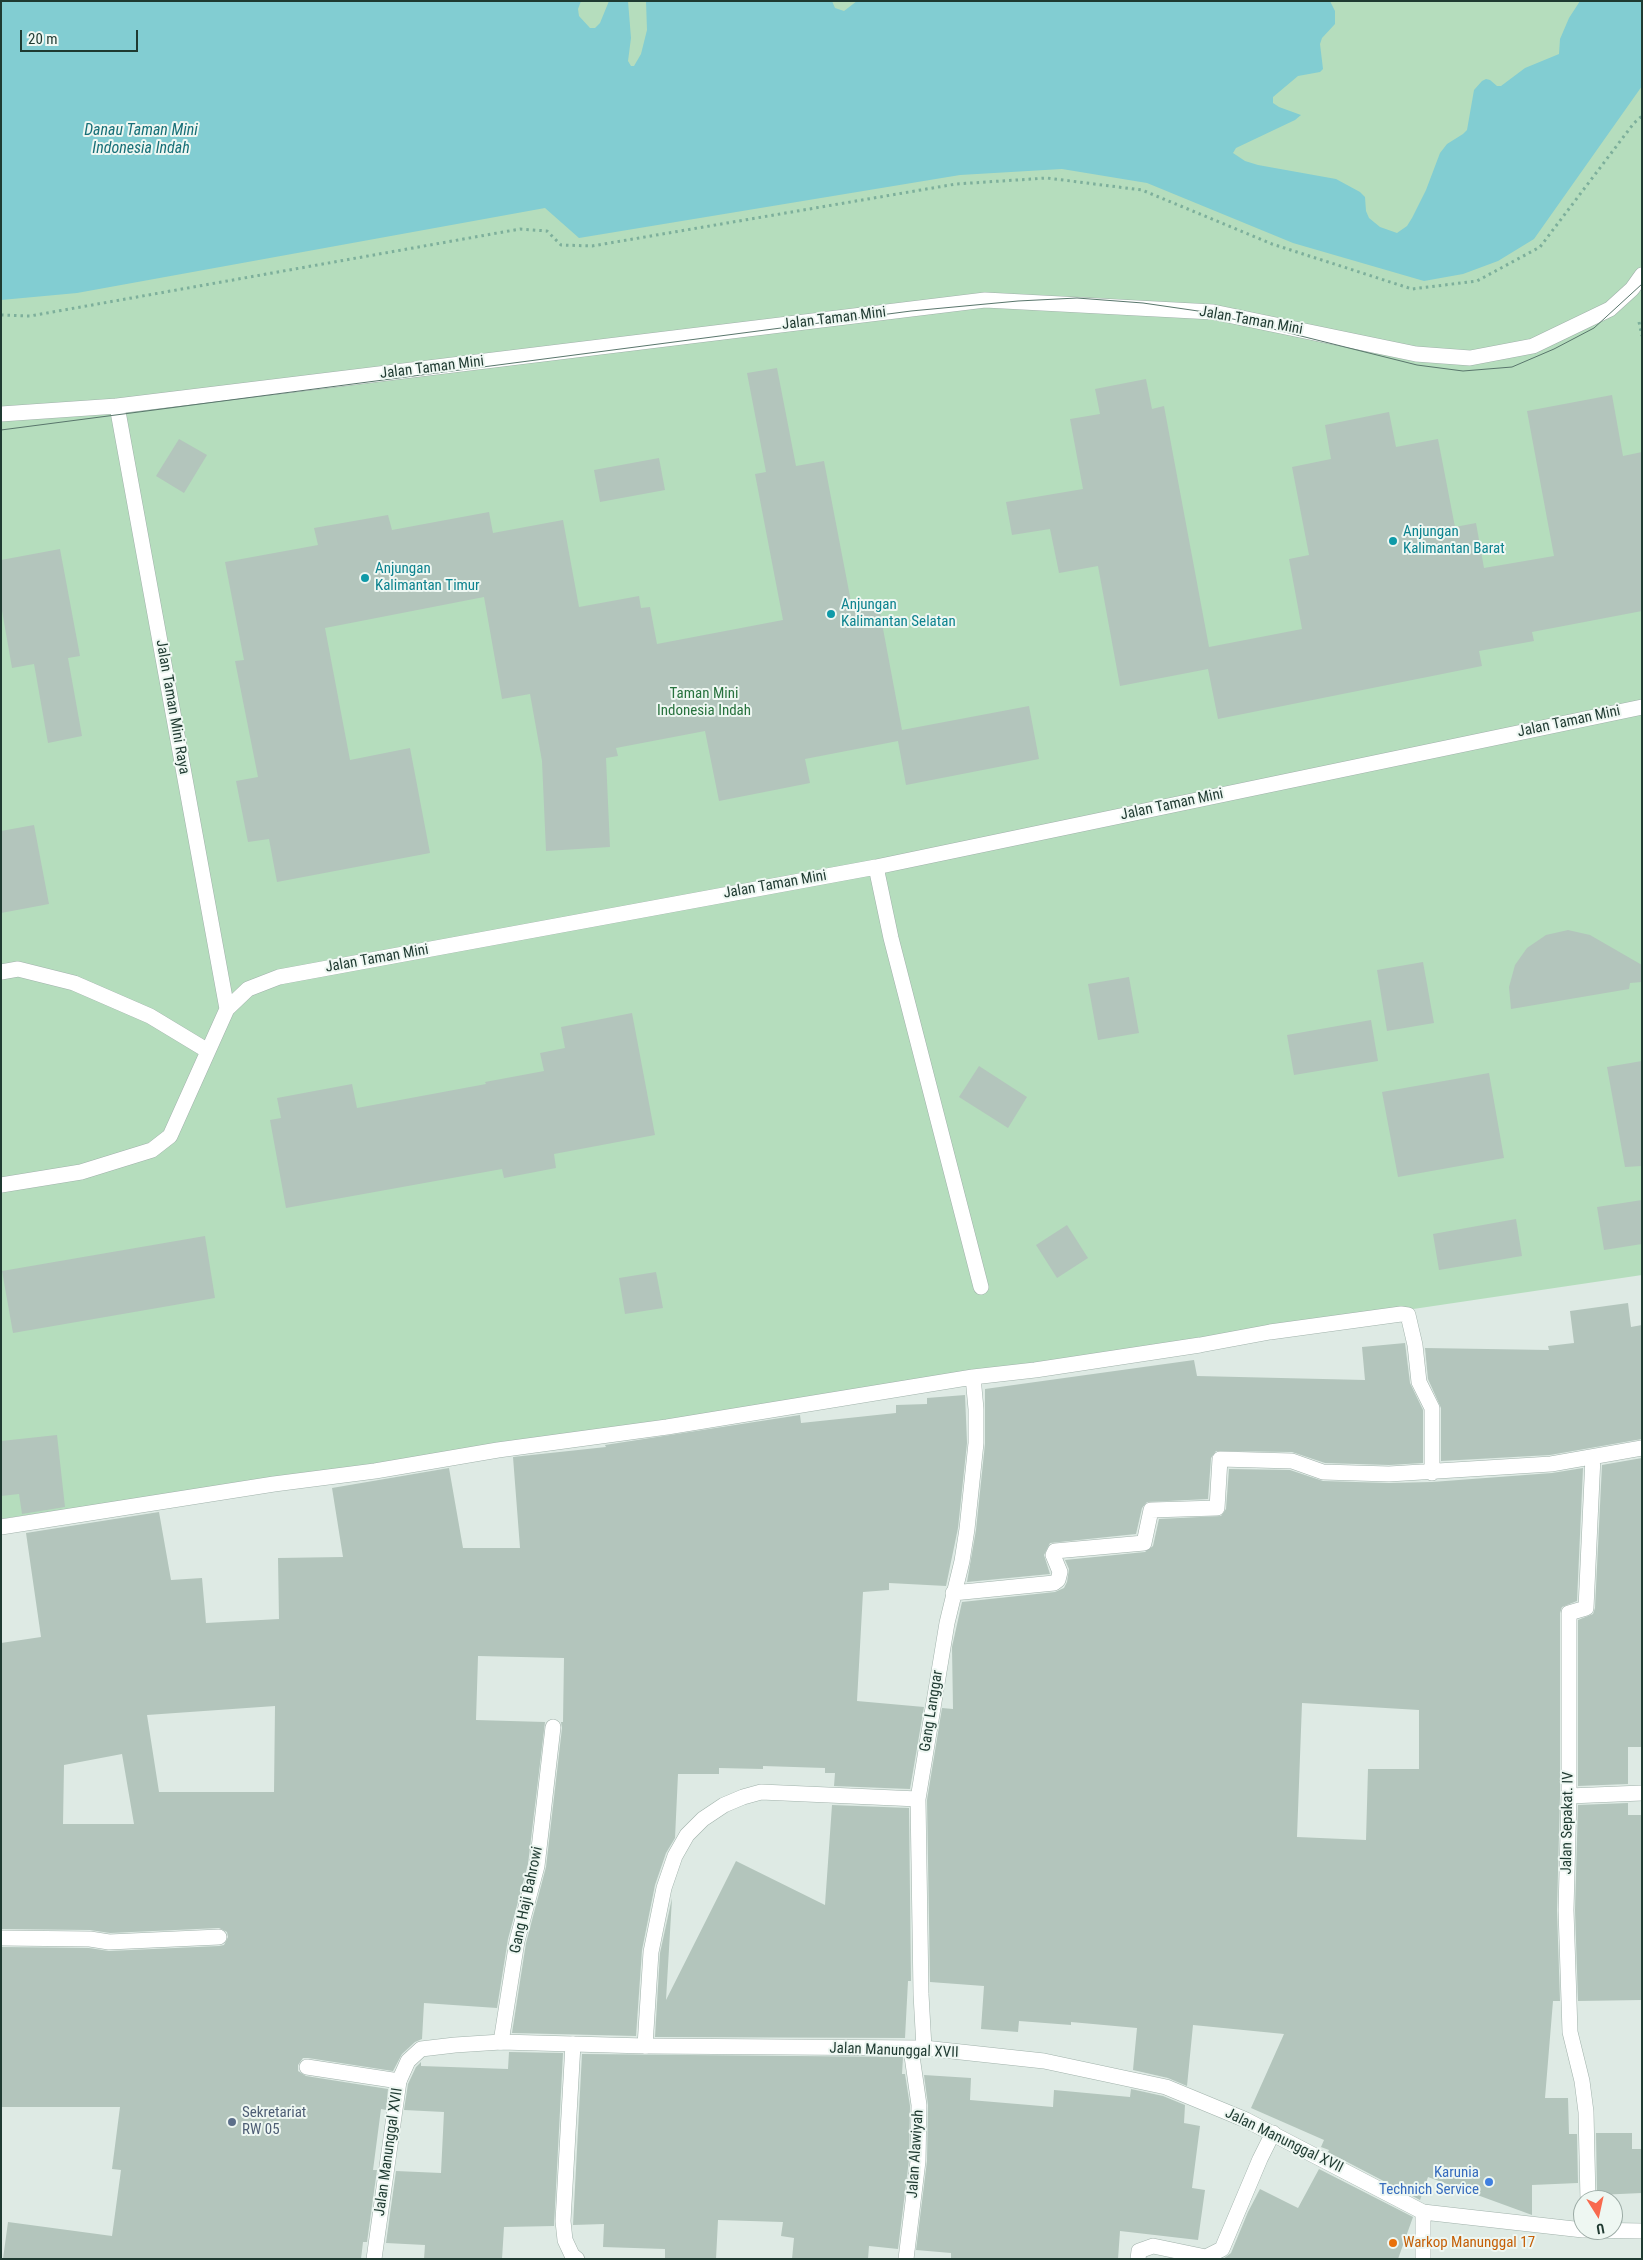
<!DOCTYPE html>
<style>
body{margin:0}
#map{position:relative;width:1643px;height:2260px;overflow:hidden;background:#deeae4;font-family:"Roboto Condensed",sans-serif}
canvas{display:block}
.frame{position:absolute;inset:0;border:2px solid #1f3a31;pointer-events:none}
.north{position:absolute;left:1573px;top:2190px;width:50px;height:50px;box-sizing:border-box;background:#eef7f2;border:1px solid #9baba5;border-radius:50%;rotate:170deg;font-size:14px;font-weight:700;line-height:20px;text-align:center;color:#1f3a31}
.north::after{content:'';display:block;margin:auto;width:18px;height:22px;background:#f86a4e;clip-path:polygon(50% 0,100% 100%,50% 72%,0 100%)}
.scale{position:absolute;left:20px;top:30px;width:118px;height:22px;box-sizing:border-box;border:2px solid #1f3a31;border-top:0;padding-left:6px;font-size:15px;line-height:18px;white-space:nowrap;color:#1f3a31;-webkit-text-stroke:4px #eef7f2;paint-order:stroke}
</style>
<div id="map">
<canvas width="1643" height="2260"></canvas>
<div class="frame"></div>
<div class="north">U</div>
<div class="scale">20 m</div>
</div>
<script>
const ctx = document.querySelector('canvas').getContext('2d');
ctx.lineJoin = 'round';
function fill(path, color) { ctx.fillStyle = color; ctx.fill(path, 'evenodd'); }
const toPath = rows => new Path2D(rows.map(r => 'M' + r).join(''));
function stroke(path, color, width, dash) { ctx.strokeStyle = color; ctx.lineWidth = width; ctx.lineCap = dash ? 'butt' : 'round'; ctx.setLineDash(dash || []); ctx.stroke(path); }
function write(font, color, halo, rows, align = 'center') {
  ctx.font = font + ' "Roboto Condensed",sans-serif'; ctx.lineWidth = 4; ctx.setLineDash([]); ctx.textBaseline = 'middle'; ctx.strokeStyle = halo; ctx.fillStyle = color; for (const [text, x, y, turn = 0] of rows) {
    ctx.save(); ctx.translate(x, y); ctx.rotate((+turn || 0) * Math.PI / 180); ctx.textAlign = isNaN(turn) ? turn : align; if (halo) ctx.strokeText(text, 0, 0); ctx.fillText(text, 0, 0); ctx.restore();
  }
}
fill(toPath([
 [1,1,1642,1,1642,1275,1,1519]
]), '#b5ddbd');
fill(toPath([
 [1,1,581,1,578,9,579,16,590,28,595,28,600,23,609,1,628,1,631,38,628,61,631,66,634,66,641,54,647,30,646,1,832,1,835,8,844,11,857,1,1330,1,1335,11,1335,24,1322,38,1320,44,1323,69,1320,72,1298,76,1273,97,1273,103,1279,107,1301,115,1295,120,1236,148,1233,153,1245,161,1258,165,1336,179,1360,192,1365,197,1366,211,1369,218,1380,227,1397,233,1407,226,1412,218,1426,190,1440,153,1447,144,1463,134,1467,130,1474,90,1482,81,1486,79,1490,80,1497,86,1501,86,1525,68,1559,54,1560,39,1569,18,1580,1,1642,1,1642,86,1534,239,1498,261,1463,274,1424,281,1293,243,1147,183,1062,169,960,175,579,238,545,208,77,293,1,300]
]), '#82cdd2');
fill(toPath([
 [777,368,796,466,824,461,852,607,878,602,902,730,1029,706,1039,759,906,785,898,741,805,759,810,783,719,801,705,731,616,748,618,756,606,758,610,847,546,851,542,761,530,694,502,699,484,597,325,628,350,760,410,748,430,853,277,882,269,839,248,842,236,781,258,777,235,661,244,660,225,562,318,545,314,528,388,515,392,530,489,512,493,533,563,520,579,607,639,596,641,608,650,607,657,644,783,620,755,474,766,472,747,373],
 [1146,379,1152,409,1164,406,1209,647,1302,629,1289,559,1309,555,1292,467,1331,459,1325,425,1389,412,1396,447,1438,439,1455,527,1476,523,1484,568,1554,556,1527,411,1612,395,1623,456,1642,452,1642,611,1532,632,1534,641,1479,651,1482,666,1218,719,1208,669,1120,686,1098,566,1059,573,1050,529,1012,535,1006,502,1083,489,1070,419,1100,414,1095,389],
 [179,439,207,455,184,493,156,476],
 [659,458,665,490,600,502,594,470],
 [60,549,80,656,68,658,82,736,48,743,34,664,12,668,1,605,1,560],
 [34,825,49,904,1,913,1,831],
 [1568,930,1590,935,1642,965,1642,982,1630,983,1629,989,1511,1009,1509,987,1515,965,1527,948,1546,935],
 [1423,962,1434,1023,1387,1031,1377,970],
 [1129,977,1139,1033,1098,1040,1088,984],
 [632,1013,655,1135,554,1154,556,1168,504,1178,502,1169,286,1208,270,1120,281,1118,277,1098,352,1084,357,1108,486,1084,485,1082,544,1071,540,1053,565,1048,561,1027],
 [1371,1020,1378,1061,1294,1075,1287,1035],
 [1642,1061,1642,1166,1625,1167,1607,1067],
 [979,1066,1027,1097,1008,1128,959,1097],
 [1489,1073,1504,1158,1398,1177,1382,1092],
 [1642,1200,1642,1244,1604,1250,1597,1207],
 [1516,1219,1522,1256,1439,1270,1433,1234],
 [1067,1225,1088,1258,1057,1278,1036,1245],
 [205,1236,215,1298,13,1333,2,1271],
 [656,1272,663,1308,625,1314,619,1278],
 [1628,1303,1631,1327,1642,1325,1642,1439,1550,1455,1441,1461,1441,1408,1428,1379,1425,1348,1549,1350,1548,1346,1574,1343,1570,1311],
 [1405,1343,1410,1383,1423,1410,1423,1463,1389,1465,1325,1463,1292,1452,1216,1451,1211,1458,1208,1499,1147,1502,1142,1508,1136,1534,1050,1543,1044,1555,1050,1574,967,1582,976,1530,985,1444,985,1389,1194,1360,1197,1376,1365,1380,1362,1347],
 [965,1395,967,1443,958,1528,946,1586,889,1583,889,1590,863,1592,857,1701,924,1707,910,1789,834,1786,835,1773,825,1773,825,1768,763,1766,763,1769,719,1768,719,1774,678,1774,675,1838,666,1853,655,1885,642,1950,636,2036,512,2033,526,1943,546,1867,562,1728,561,1722,563,1722,564,1658,478,1656,476,1720,545,1722,528,1864,508,1939,497,2008,424,2003,422,2039,415,2042,402,2054,393,2071,308,2058,303,2058,298,2065,298,2071,306,2076,388,2089,386,2110,381,2109,373,2170,377,2170,367,2242,363,2242,361,2259,3,2259,8,2222,112,2236,121,2170,112,2169,120,2107,1,2107,1,1947,89,1948,109,1951,219,1946,224,1945,228,1937,227,1932,219,1928,110,1933,90,1930,1,1929,1,1643,41,1637,26,1533,159,1512,171,1580,202,1578,206,1623,279,1619,278,1558,343,1557,332,1488,449,1468,463,1548,520,1548,513,1457,606,1447,605,1445,800,1415,801,1423,896,1413,896,1405,927,1404,927,1398],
 [275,1706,274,1792,159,1792,147,1715],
 [122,1754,134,1824,63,1824,64,1765],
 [57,1435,65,1507,22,1514,19,1494,1,1496,1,1441],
 [1642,1458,1642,1747,1628,1747,1628,1784,1578,1786,1578,1620,1593,1614,1595,1608,1602,1465],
 [1583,1468,1577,1601,1562,1607,1560,1613,1560,1796,1557,1910,1560,2001,1553,2001,1545,2098,1568,2098,1569,2134,1577,2134,1578,2183,1532,2185,1532,2215,1428,2177,1420,2200,1328,2152,1329,2150,1321,2147,1324,2140,1251,2108,1284,2034,1193,2025,1187,2086,1168,2078,1133,2070,1137,2028,1071,2022,1071,2025,1019,2021,1018,2032,981,2029,984,1986,930,1982,927,1800,942,1708,953,1709,952,1647,962,1602,1055,1592,1064,1588,1067,1582,1069,1569,1065,1560,1145,1552,1153,1546,1159,1519,1221,1516,1226,1509,1229,1469,1290,1470,1323,1481,1389,1483,1432,1482,1552,1473],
 [1302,1703,1419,1710,1419,1769,1368,1769,1366,1840,1297,1837],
 [1628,1803,1628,1815,1642,1815,1642,2000,1578,2001,1575,1910,1578,1805],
 [832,1805,909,1808,911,1981,908,1981,905,2038,655,2037,660,1953,672,1898,666,2000,736,1861,825,1905],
 [509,2052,563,2053,554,2226,504,2227,502,2259,424,2259,425,2245,386,2243,396,2171,441,2173,444,2112,404,2110,408,2084,416,2067,421,2062,421,2066,508,2069],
 [582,2054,903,2057,902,2074,905,2074,910,2106,909,2160,898,2249,869,2246,868,2259,792,2259,794,2238,781,2236,783,2222,718,2220,716,2259,665,2259,665,2249,603,2247,604,2224,573,2225],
 [924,2075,971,2078,970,2100,1053,2107,1054,2090,1130,2097,1131,2089,1163,2096,1185,2105,1184,2123,1200,2126,1192,2188,1205,2190,1198,2240,1120,2231,1118,2259,951,2259,951,2253,916,2250,927,2161,928,2105],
 [1596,2133,1632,2133,1632,2149,1642,2149,1642,2193,1597,2195],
 [1319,2169,1413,2217,1398,2259,1223,2259,1231,2253,1248,2212,1260,2189,1298,2208]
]), '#b3c5bc');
const service = toPath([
 [117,406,227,1009],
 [1,414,117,406,985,300,1213,312,1416,354,1470,358,1533,346,1610,309,1632,289,1642,275],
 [876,867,891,938,981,1287],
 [1,972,18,969,74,983,150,1016,208,1051],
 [1,1185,81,1172,152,1150,170,1136,227,1009,248,989,279,977,876,867,1642,707]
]);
const minor = toPath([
 [1,1527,274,1484,375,1471,498,1450,667,1427,973,1377,1035,1370,1200,1345,1270,1332,1401,1314,1408,1315,1415,1345,1419,1382,1432,1408,1432,1473],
 [953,1593,1054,1583,1058,1580,1060,1572,1053,1555,1055,1551,1144,1543,1151,1510,1217,1508,1220,1459,1292,1461,1323,1472,1389,1474,1551,1464,1642,1448],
 [1569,1796,1642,1793],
 [1,1938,90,1939,109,1942,219,1937],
 [501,2042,517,1941,537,1866,553,1727],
 [573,2044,563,2221,565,2240,572,2255,577,2259],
 [645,2046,651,1952,664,1888,675,1856,687,1835,703,1819,724,1805,743,1797,761,1792,918,1799],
 [924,2048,921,1994,918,1799,947,1623,962,1561,967,1529,976,1443,976,1409,973,1377],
 [307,2067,399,2081],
 [1588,2200,1586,2112,1582,2081,1570,2032,1566,1910,1569,1796,1569,1613,1586,1608,1593,1457],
 [906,2259,918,2161,919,2105,911,2049],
 [1138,2259,1139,2251,1153,2246,1206,2257,1222,2249,1260,2159,1273,2133]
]);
const tertiary = toPath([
 [1585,2230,1642,2231],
 [374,2259,399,2081,408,2061,421,2049,455,2045,501,2042,645,2046,924,2048,1044,2061,1166,2087,1246,2120,1423,2212,1583,2230],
 [1423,2259,1423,2212]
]);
stroke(service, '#a1b2ab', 16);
stroke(minor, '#a1b2ab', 16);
stroke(tertiary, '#a1b2ab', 16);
stroke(toPath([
 [1,315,30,316,520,229,547,231,561,245,592,246,956,184,1047,178,1142,190,1272,244,1412,289,1477,281,1540,247,1634,123,1642,116],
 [1639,322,1642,336]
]), '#7daf9b', 3, [2.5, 4]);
stroke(service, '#fff', 15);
stroke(minor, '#fff', 15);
stroke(tertiary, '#fff', 15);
stroke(toPath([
 [1,430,911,311,1018,301,1077,298,1143,303,1205,312,1417,365,1463,371,1512,367,1554,349,1594,328,1642,284]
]), '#59766c', 1);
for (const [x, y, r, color] of [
 [1393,541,5,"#0f9aa8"],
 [365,578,5,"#0f9aa8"],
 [831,614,5,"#0f9aa8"],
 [232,2122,5,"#5c6f8a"],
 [1489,2182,5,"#3f7fe0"],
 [1393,2243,5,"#e8710a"]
]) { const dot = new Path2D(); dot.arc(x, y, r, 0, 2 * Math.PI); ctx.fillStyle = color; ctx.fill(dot); stroke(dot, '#eef7f2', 2); }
write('15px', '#1f3a31', '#eef7f2', [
 ["Jalan Taman Mini",834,319,-7],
 ["Jalan Taman Mini",1251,321,10],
 ["Jalan Taman Mini",432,368,-7],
 ["Jalan Taman Mini Raya",172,707,80],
 ["Jalan Taman Mini",1569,722,-12],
 ["Jalan Taman Mini",1172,805,-12],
 ["Jalan Taman Mini",775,885,-10],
 ["Jalan Taman Mini",377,959,-10],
 ["Gang Langgar",932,1711,-81],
 ["Jalan Sepakat. IV",1568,1823,-89],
 ["Gang Haji Bahrowi",527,1900,-78],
 ["Jalan Manunggal XVII",894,2051,2],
 ["Jalan Manunggal XVII",1284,2141,26],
 ["Jalan Manunggal XVII",389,2152,-82],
 ["Jalan Alawiyah",916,2154,-86]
]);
write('15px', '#0d838f', '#eef7f2', [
 ["Anjungan",1403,532],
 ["Kalimantan Barat",1403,549],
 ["Anjungan",375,569],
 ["Kalimantan Timur",375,586],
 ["Anjungan",841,605],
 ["Kalimantan Selatan",841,622]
], 'left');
write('15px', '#28723e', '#eef7f2', [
 ["Taman Mini",704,694],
 ["Indonesia Indah",704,711]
]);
write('15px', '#4e5e75', '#eef7f2', [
 ["Sekretariat",242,2113],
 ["RW 05",242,2130]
], 'left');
write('15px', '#366cbe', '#eef7f2', [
 ["Karunia",1479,2173],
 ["Technich Service",1479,2190]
], 'right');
write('15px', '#c56008', '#eef7f2', [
 ["Warkop Manunggal 17",1403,2243]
], 'left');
write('italic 16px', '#177078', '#eef7f2', [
 ["Danau Taman Mini",141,131],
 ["Indonesia Indah",141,149]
]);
</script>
